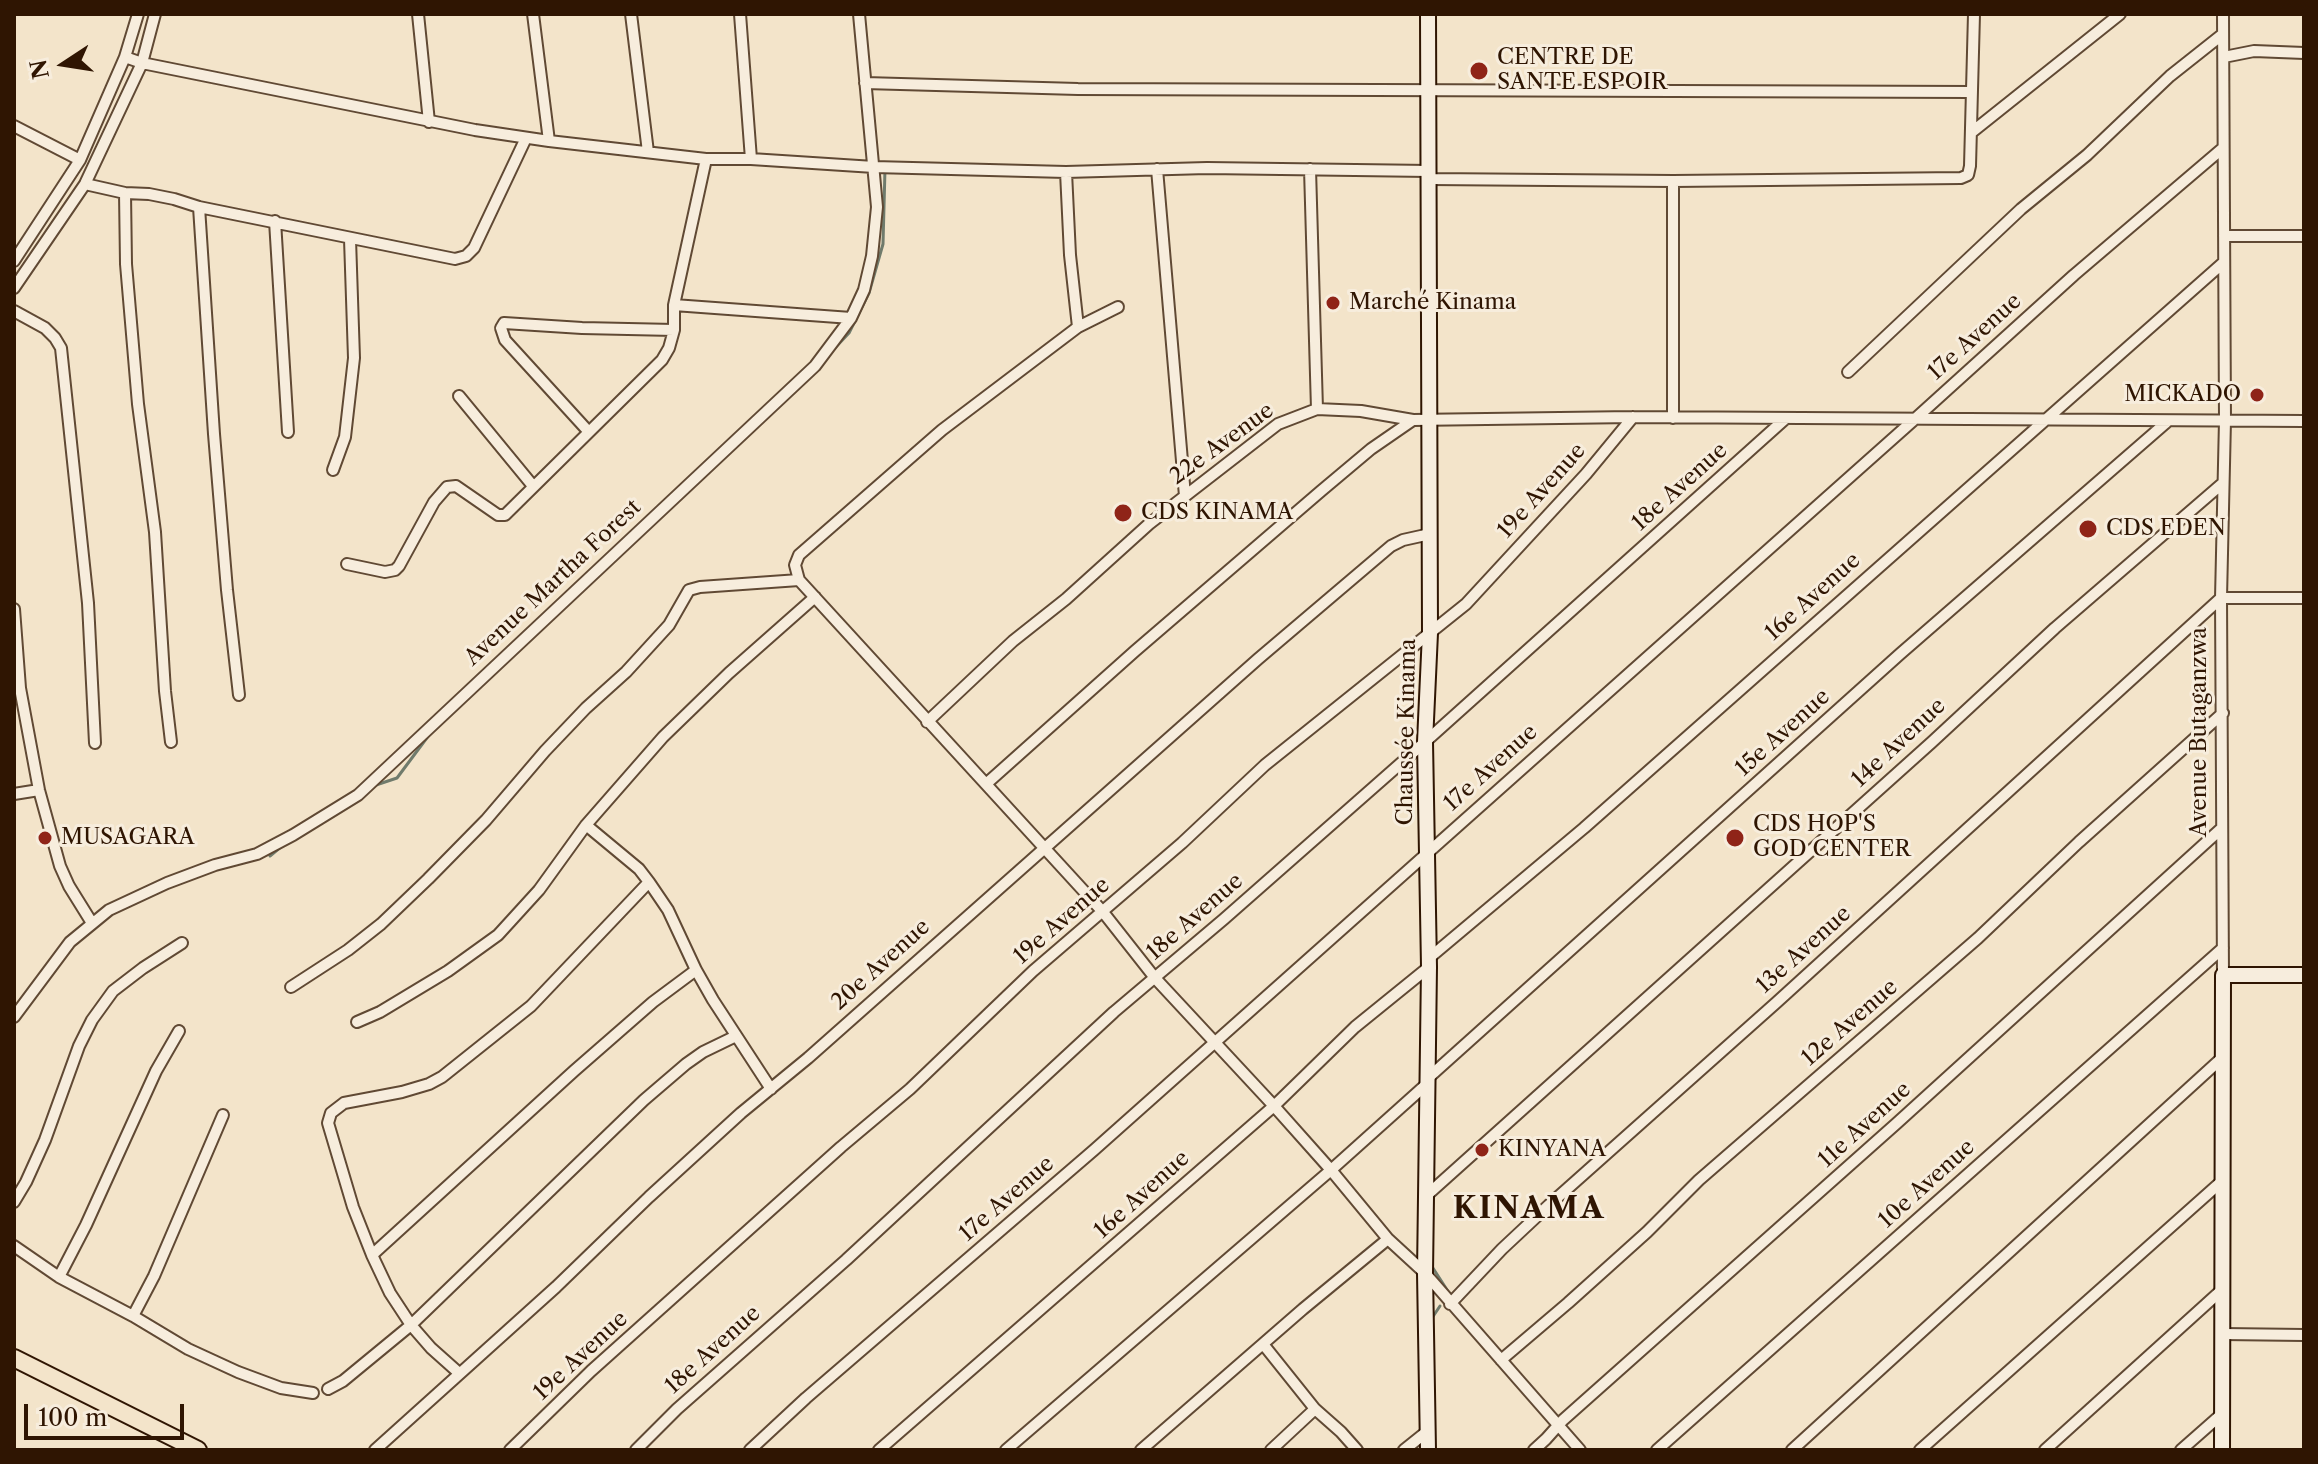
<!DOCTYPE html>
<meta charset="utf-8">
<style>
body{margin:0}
#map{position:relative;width:2318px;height:1464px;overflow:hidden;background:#f3e4ca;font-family:"Libre Caslon Text",serif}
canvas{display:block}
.frame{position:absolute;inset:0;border:16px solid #2f1502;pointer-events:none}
.north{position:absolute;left:24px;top:24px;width:80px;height:80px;-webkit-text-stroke:6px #f7eddd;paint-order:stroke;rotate:258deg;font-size:22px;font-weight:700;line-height:32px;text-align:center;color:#2f1502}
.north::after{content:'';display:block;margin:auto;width:28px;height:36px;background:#2f1502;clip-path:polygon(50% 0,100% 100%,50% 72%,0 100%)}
.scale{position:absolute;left:24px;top:1404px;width:160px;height:36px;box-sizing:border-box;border:4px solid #2f1502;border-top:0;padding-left:10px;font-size:24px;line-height:28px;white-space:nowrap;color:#2f1502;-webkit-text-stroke:6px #f7eddd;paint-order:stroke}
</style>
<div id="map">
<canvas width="2318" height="1464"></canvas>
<div class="frame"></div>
<div class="north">N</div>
<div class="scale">100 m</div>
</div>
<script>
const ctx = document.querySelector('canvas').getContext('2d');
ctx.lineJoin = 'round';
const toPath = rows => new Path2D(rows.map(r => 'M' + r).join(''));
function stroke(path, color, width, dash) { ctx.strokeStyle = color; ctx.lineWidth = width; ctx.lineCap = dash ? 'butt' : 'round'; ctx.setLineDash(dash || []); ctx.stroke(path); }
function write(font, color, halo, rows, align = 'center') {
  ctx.font = font + ' "Libre Caslon Text",serif'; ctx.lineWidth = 6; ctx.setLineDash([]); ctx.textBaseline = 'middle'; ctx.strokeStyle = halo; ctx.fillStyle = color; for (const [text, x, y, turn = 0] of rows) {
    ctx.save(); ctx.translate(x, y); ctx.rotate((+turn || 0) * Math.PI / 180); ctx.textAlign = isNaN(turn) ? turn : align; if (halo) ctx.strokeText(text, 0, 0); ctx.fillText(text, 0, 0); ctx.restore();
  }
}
stroke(toPath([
 [834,349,849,333,869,293,883,244,885,169],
 [376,785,397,778,429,735],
 [270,856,282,846],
 [1431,1265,1451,1296],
 [1432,1318,1440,1306]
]), '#707b6c', 3);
const street = toPath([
 [418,14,429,122],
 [533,14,549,141],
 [631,14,648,152],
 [740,14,751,159],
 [125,57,142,63,475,130,549,141,706,159,751,159,874,167,1066,172,1207,168,1429,171],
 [2224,57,2254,51,2304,53],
 [865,83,1078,89,1972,92],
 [14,126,80,160],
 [1972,132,2120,14],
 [1157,169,1185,496],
 [1310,169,1317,409],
 [1066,172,1070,255,1078,327],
 [1430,179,1673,181,1961,178,1968,175,1970,166,1974,14],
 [85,184,125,193,149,194,174,199,199,207,455,259,466,256,474,248,526,138],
 [125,193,126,264,138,404,155,532,165,691,171,742],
 [199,207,214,434,227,590,239,695],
 [275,221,288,432],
 [2224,236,2304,236],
 [14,261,80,160,125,57,138,14],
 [14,288,85,184,142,63,155,14],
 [674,305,851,318],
 [1118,307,1078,327,942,430,799,555,795,565,799,580,1103,912,1155,978,1274,1106,1331,1170,1388,1239,1425,1273,1580,1450],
 [14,311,45,328,55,338,61,348,88,603,95,743],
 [1848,372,2021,209,2087,155,2170,76,2223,34],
 [459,396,533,486],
 [1673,418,1673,181],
 [588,431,505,340,501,328,504,323,582,328,674,330],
 [333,470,345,437,354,358,350,239],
 [347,564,385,572,395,570,399,566,434,502,447,487,456,486,498,515,505,515,662,360,669,348,674,330,674,305,706,159],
 [14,609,20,688,39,790,60,866,69,886,92,923],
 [927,722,1013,641,1066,599,1149,524,1278,424,1317,409,1361,411,1413,420,1633,417,2304,421],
 [986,784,1135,651,1321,491,1371,449,1413,420],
 [14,794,39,790],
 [586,825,639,869,649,882,668,910,696,970,713,1000,771,1089],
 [1428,959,1584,828,2223,263],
 [2223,975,2221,598,2225,420,2223,14],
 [291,987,348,950,381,924,428,879,486,820,545,751,586,708,626,672,669,625,689,590,700,587,799,580],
 [14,1017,70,942,109,910,167,883,215,865,257,854,293,835,358,795,815,366,851,318,864,290,872,256,877,207,859,14],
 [357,1022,380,1012,448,971,498,935,539,890,586,825,663,737,729,673,815,597],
 [1428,1078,1900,654,2168,421],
 [1426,1196,1932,742,2055,628,2223,483],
 [14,1202,26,1182,45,1140,79,1046,92,1020,113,991,143,968,182,943],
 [14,1246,59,1277,133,1316,188,1349,238,1372,281,1388,313,1393],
 [372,1255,574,1071,653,1002,696,970],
 [59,1277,86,1225,156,1071,179,1031],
 [1450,1304,1502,1249,1549,1205,1777,1002,2221,598,2304,598],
 [133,1316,154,1276,223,1115],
 [2223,1334,2304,1335],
 [1263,1344,1315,1409,1341,1432,1357,1450],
 [1501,1360,1568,1303,1647,1232,1699,1180,1978,938,2079,842,2223,713],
 [459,1373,431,1348,411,1325,390,1293,372,1255,353,1207,328,1123,331,1113,344,1103,402,1092,429,1084,442,1077,531,1006,649,882],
 [328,1389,343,1381,411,1325,644,1100,686,1064,703,1052,736,1036],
 [375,1450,556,1287,649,1197,741,1113,808,1058,1258,659,1391,546,1403,540,1430,534],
 [510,1450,591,1371,841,1147,910,1089,1033,971,1182,843,1265,765,1466,604,1586,474,1633,417],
 [636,1450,677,1409,846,1260,1114,1012,1224,919,1425,742,1785,419],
 [750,1450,806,1398,1094,1150,1916,418,2074,275,2223,148],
 [879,1450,1274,1106,1355,1027,1429,967],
 [1006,1450,1331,1170,1428,1083],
 [1141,1450,1303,1309,1388,1239],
 [1271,1450,1315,1409],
 [1404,1450,1429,1430],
 [1534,1450,1546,1439,1563,1420,1897,1123,2222,828],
 [1657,1450,2223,948],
 [1792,1450,2222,1058],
 [1920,1450,2221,1182],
 [2045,1450,2224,1288],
 [2181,1450,2223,1413]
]);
const secondary = toPath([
 [1428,14,1430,633,1425,742,1429,967,1425,1273,1428,1450],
 [2222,1450,2223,975,2304,975]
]);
const primary = toPath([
 [14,1358,198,1450]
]);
stroke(street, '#604934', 14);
stroke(secondary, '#2f1502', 18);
stroke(primary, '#2f1502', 20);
stroke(street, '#f7eddd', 10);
stroke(secondary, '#f7eddd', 14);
stroke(primary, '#f3e4ca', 16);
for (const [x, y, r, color] of [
 [1479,71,10,"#8f2418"],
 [1333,303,8,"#8f2418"],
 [2257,395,8,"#8f2418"],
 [1123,513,10,"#8f2418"],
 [2088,529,10,"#8f2418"],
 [45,838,8,"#8f2418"],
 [1735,838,10,"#8f2418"],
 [1482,1150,8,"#8f2418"]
]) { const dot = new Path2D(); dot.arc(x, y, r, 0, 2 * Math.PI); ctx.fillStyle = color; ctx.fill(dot); stroke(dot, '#f7eddd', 3); }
write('22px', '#2f1502', '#f7eddd', [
 ["CENTRE DE",1497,58],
 ["SANTE ESPOIR",1497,83],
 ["Marché Kinama",1349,303],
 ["MICKADO",2241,395,"right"],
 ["CDS KINAMA",1141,513],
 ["CDS EDEN",2106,529],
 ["CDS HOP'S",1753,825],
 ["GOD CENTER",1753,850],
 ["MUSAGARA",61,838],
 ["KINYANA",1498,1150]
], 'left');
write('22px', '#2f1502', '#f7eddd', [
 ["17e Avenue",1975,337,-42],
 ["22e Avenue",1222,444,-36],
 ["18e Avenue",1680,487,-42],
 ["19e Avenue",1542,491,-48],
 ["Avenue Martha Forest",553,583,-43],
 ["16e Avenue",1813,597,-42],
 ["Chaussée Kinama",1407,732,-89],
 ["Avenue Butaganzwa",2200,732,-90],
 ["15e Avenue",1783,733,-42],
 ["14e Avenue",1899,743,-43],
 ["17e Avenue",1491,768,-42],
 ["18e Avenue",1195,917,-41],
 ["19e Avenue",1062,921,-41],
 ["13e Avenue",1804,950,-42],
 ["20e Avenue",881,965,-42],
 ["12e Avenue",1850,1023,-41],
 ["11e Avenue",1865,1125,-42],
 ["10e Avenue",1927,1184,-42],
 ["16e Avenue",1142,1195,-42],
 ["17e Avenue",1007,1199,-41],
 ["18e Avenue",713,1350,-42],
 ["19e Avenue",581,1356,-43]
]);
ctx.letterSpacing = '2px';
write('bold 30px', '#2f1502', '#f7eddd', [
 ["KINAMA",1529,1209]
]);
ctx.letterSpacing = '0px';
</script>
